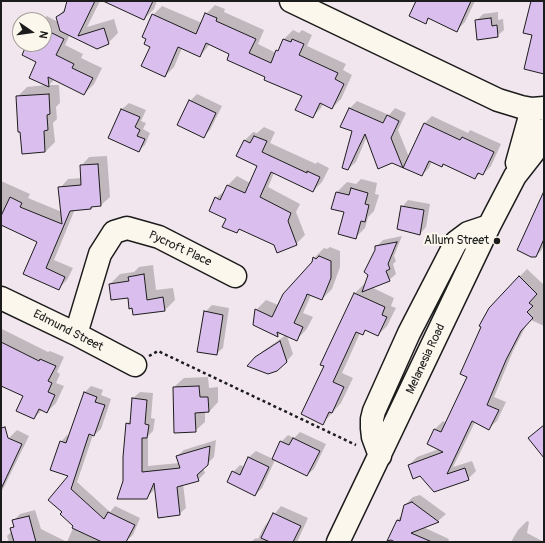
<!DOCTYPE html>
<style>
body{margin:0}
#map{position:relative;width:545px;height:543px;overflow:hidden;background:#f1e6ed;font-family:Pangolin,sans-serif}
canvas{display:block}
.frame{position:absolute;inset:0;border:2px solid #1c1c1c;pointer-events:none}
.north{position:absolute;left:12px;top:12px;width:40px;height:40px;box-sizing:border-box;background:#fbf7ec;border:1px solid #a29f99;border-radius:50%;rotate:103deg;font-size:11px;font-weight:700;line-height:16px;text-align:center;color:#1c1c1c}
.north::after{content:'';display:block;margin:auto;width:14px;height:18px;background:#1c1c1c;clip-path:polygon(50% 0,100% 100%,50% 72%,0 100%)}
</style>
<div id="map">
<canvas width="545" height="543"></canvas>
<div class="frame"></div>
<div class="north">N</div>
</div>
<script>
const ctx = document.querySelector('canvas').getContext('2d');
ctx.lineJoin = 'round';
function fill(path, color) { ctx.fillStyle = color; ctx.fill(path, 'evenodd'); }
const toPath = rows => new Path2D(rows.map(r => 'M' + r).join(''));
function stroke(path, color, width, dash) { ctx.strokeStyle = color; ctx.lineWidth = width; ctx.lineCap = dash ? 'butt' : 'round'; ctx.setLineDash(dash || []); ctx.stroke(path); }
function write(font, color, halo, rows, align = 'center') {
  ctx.font = font + ' Pangolin,sans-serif'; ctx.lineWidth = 4; ctx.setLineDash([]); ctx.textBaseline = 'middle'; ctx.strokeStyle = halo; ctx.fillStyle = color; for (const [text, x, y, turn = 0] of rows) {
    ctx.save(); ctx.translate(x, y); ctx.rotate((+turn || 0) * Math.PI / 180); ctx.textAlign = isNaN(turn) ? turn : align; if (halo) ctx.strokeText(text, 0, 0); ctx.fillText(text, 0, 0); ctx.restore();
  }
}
fill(toPath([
 [69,1,100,1,87,27,114,19,118,33,108,43,70,34,65,45,83,54,81,58,102,68,94,84,84,94,55,79,49,85,59,85,60,103,56,107,57,119,53,123,55,142,45,152,17,97,27,87,47,85,38,61,28,44,44,44,43,20,47,16,58,22,57,17,67,7],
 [112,1,157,1,154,9,144,19],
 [412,1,475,1,465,22,456,31,430,18,425,23,416,3],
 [215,5,225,9,224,12,264,30,258,44,276,53,281,46,284,39,293,30,299,33,302,30,312,35,307,46,346,64,343,70,352,75,341,99,332,108,323,104,321,108,312,117,303,95,266,77,231,53,210,44,200,56,182,48,174,67,165,76,151,46,153,15,162,6,202,23,206,14],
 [498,12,498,20,503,19,504,30,497,36,476,21,483,14],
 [197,94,222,106,210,130,203,137,190,101],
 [357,101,389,115,395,108,406,113,398,130,409,157,424,124,432,116,468,133,470,130,501,144,491,166,483,174,480,173,475,178,444,164,442,165,432,161,429,168,422,175,392,162,367,136,356,162,348,169,353,130,350,108],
 [129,103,146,110,141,121,146,123,143,129,150,133,145,145,138,151,109,138,122,109],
 [264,127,275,132,270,143,316,164,317,162,329,168,322,182,313,191,274,173,268,187,300,204,296,212,305,235,296,244,275,244,240,228,236,232,216,198,226,190,228,185,237,176,250,183,258,166,244,141,253,132,257,133],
 [107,156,110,197,101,205,93,206,91,208,75,209,54,260,73,268,67,280,58,289,25,274,39,241,1,223,1,219,4,213,1,212,1,181,30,194,28,198,62,212,60,188,68,179,82,178,81,166,89,157],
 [361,179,377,183,375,194,379,195,374,211,368,217,365,228,355,238,345,211,333,208,337,192,347,182,356,184],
 [544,194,544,245,541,251,535,257,518,250],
 [408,200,430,204,426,227,420,234,402,207],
 [402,236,394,256,396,261,393,264,396,274,389,280,371,287,394,298,391,306,396,308,387,326,378,335,366,330,362,334,360,333,342,373,353,378,341,403,323,423,325,366,355,293,364,284,366,285,376,247,383,240],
 [330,247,340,251,340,267,332,289,322,299,311,295,303,313,313,317,306,330,296,340,287,336,293,354,287,361,248,365,263,351,286,335,281,333,278,336,254,325,256,310,266,300,278,305,313,263,314,258,324,248,327,249],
 [153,265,156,290,173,288,175,300,165,310,133,307,128,297,110,284,120,274,134,272,139,267],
 [527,269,544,285,544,326,531,320,528,322,513,351,494,397,506,402,497,421,489,428,475,422,453,467,472,461,476,471,468,479,420,475,409,465,417,457,439,449,428,444,435,429,443,421,446,423,468,376,489,308],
 [212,305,229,308,223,348,216,354,205,312],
 [2,329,48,352,50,351,64,357,57,372,60,374,56,383,64,386,56,403,47,412,42,410,34,418,24,396,1,385],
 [208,377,209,388,218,387,218,402,209,412,205,412,205,422,195,431,174,387,184,378],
 [91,386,103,390,101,395,111,399,101,429,94,435,93,435,77,482,110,512,115,506,140,518,133,535,126,541,119,542,9,542,7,536,12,531,11,529,15,525,14,520,20,514,35,510,41,529,67,542,74,526,63,512,70,476,61,442,67,435,69,436,85,392],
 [140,392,153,393,151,418,155,419,153,431,148,436,148,466,179,463,177,456,184,450,216,440,214,457,203,468,205,473,198,480,183,484,186,508,179,514,156,486,153,491,146,498,124,482,127,424,131,420,133,398],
 [17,430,29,436,1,493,1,455,9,438],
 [300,432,326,444,314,469,307,475,275,460,262,488,255,495,228,482,233,472,240,465,245,467,249,457,256,451,273,459,281,442,288,435,294,438],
 [420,495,446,514,438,521,423,527,449,539,448,542,395,542,396,541,389,539,397,520,402,515,405,505,413,497],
 [281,506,308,518,297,542,251,542,256,538,258,539,264,527],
 [527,521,529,522,527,533,544,542,511,542,518,530]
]), '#0003');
const building = toPath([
 [67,1,95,1,78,36,104,28,109,44,97,49,60,31,56,17,64,12,67,1],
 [103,1,153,1,144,20,103,1],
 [416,1,471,1,457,32,428,18,426,24,409,16,416,1],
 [531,1,542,1,544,3,544,74,524,69,532,35,523,33,531,1],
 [205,13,217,18,216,21,256,39,249,53,271,63,276,50,278,51,283,39,291,42,292,39,304,44,299,55,338,73,335,79,344,84,332,109,320,103,313,118,295,110,302,96,264,80,265,77,227,60,229,54,206,43,200,57,178,47,165,77,141,66,150,47,144,44,146,39,142,37,152,14,196,34,205,13],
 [491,18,492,26,497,25,498,37,477,40,475,20,491,18],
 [44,29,64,39,56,55,74,64,72,68,93,78,84,95,48,77,49,87,29,78,36,62,22,55,27,44,44,44,44,29],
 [49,94,50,114,47,115,48,130,44,131,45,152,22,154,20,132,18,132,16,96,49,94],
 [189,100,216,113,204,138,177,125,189,100],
 [349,108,383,123,387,115,399,121,391,138,403,168,424,123,460,140,462,137,494,152,483,175,478,173,475,179,443,164,442,167,429,161,422,176,392,163,378,169,365,134,348,170,342,168,352,131,340,127,349,108],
 [121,109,140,117,135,127,140,130,137,136,145,139,139,152,108,138,121,109],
 [254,136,267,141,262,152,307,173,307,171,320,177,313,192,271,172,260,197,291,213,288,221,297,245,277,253,274,245,239,229,237,233,222,227,226,219,209,211,215,197,220,200,227,185,245,193,257,166,236,156,244,140,250,143,254,136],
 [98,164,101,206,91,207,91,209,70,211,46,268,65,277,59,290,23,274,37,242,1,225,1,216,10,197,22,203,20,207,62,224,58,187,81,185,80,165,98,164],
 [351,188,368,193,365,204,369,205,365,222,361,221,356,239,338,234,344,212,331,209,336,192,349,195,351,188],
 [544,191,544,239,536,257,531,257,517,250,544,191],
 [401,206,424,210,420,235,397,229,401,206],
 [397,242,388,264,390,269,386,271,390,281,362,292,368,275,364,272,375,250,375,246,397,242],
 [319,256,331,261,331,278,322,300,307,294,306,297,294,323,303,327,297,341,277,332,278,337,253,325,255,309,272,317,283,294,312,262,313,257,316,259,319,256],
 [144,274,147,300,163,297,165,311,133,315,132,308,129,309,128,298,111,300,109,284,129,281,128,277,144,274],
 [519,276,537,294,529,303,533,306,527,312,533,318,521,331,506,360,487,405,499,410,489,430,472,421,447,474,465,468,469,480,434,492,420,476,413,479,408,465,443,452,427,444,434,429,441,432,467,377,460,374,481,327,479,326,489,308,519,276],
 [354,293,385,307,382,315,387,317,378,336,365,330,363,335,356,332,333,382,344,387,332,413,329,412,323,425,301,414,324,366,320,365,354,293],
 [204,311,223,315,217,355,197,352,204,311],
 [280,341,287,362,277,371,268,374,247,366,255,357,280,341],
 [1,342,39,361,40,359,56,366,48,381,52,383,48,392,55,395,47,413,39,409,34,419,16,411,23,396,1,386,1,342],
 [199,386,200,397,208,397,209,412,195,413,196,432,174,433,173,387,199,386],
 [84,392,97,397,95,402,105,405,94,436,89,434,71,489,104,519,108,512,135,525,126,542,102,542,72,528,73,526,60,514,62,512,48,500,68,476,50,470,60,441,66,443,84,392],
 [132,398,147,400,145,424,149,425,147,438,142,438,142,472,180,468,176,456,210,446,208,465,197,475,199,481,177,487,180,515,158,518,154,483,147,499,117,499,123,481,123,457,126,423,130,424,132,398],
 [544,425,544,458,528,438,544,425],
 [5,427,8,438,22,444,1,489,1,428,5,427],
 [293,438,320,451,307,476,272,459,280,441,289,445,293,438],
 [248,457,269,467,255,496,227,482,232,471,240,475,248,457],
 [412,502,439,522,411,533,432,542,395,542,391,540,387,541,397,520,400,521,404,505,412,502],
 [273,513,301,526,293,542,270,542,261,538,273,513],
 [29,516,36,542,14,542,10,528,14,527,12,520,29,516]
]);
fill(building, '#dabfee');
stroke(building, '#1c1c1c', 1);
const minor = toPath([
 [291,1,498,100,521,107,532,109,544,108],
 [517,163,532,109],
 [1,298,76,334,135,365],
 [76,334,100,254,114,232,127,228,159,237,235,276],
 [380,456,373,437,372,428,372,419,374,411,409,333,456,242,468,233,489,226],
 [338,542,489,226,515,176,533,153,544,130]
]);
stroke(minor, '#1c1c1c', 25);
stroke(toPath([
 [149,356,158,351,356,445]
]), '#1c1c1c', 2.5, [3, 3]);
stroke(minor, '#fbf7ec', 22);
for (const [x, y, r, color] of [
 [497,241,4,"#1c1c1c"]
]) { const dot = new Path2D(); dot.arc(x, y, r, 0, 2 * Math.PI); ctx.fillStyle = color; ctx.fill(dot); stroke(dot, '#fbf7ec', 1.5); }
write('12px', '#1c1c1c', '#fbf7ec', [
 ["Allum Street",489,241]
], 'right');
write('12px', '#1c1c1c', '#fbf7ec', [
 ["Pycroft Place",180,249,25],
 ["Edmund Street",68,331,27],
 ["Melanesia Road",426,359,-65]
]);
</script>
